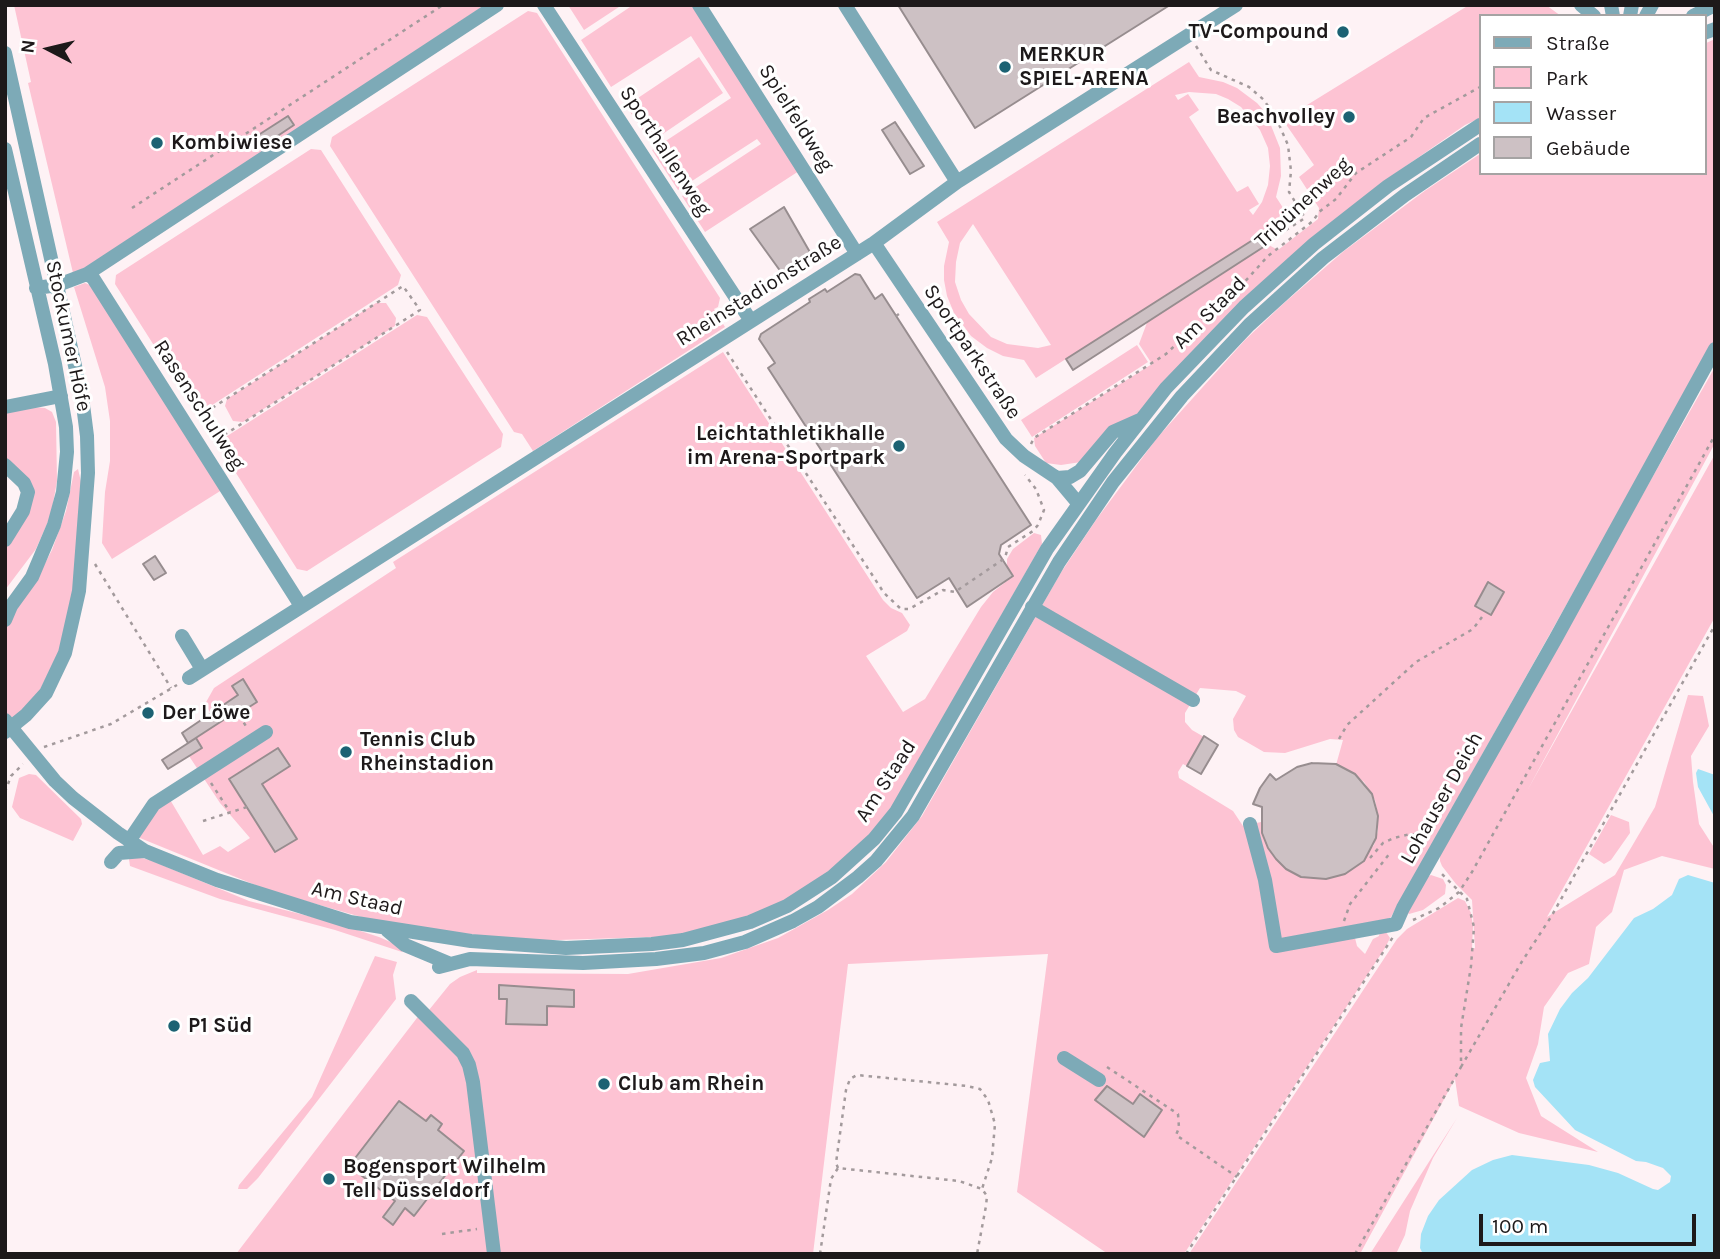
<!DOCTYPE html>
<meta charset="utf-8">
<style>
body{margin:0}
#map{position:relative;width:1720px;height:1259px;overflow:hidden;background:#fef2f5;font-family:Karla,sans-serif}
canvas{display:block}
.frame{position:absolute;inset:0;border:7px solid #1d191a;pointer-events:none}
.legend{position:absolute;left:1479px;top:14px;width:228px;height:161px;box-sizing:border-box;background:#fff;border:2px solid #a5a3a3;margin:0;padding:9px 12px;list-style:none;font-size:21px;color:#1d191a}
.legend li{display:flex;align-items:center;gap:14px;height:35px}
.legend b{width:35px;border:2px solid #a5a3a3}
.north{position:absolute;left:14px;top:14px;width:70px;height:70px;-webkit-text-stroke:5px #fff;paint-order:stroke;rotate:277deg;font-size:19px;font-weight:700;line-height:28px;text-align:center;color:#1d191a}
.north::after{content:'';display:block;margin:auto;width:24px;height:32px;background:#1d191a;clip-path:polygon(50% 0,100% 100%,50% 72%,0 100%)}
.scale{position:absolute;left:1479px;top:1214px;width:217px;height:32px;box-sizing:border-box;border:4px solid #1d191a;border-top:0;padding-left:9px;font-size:21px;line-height:24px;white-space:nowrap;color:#1d191a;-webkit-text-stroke:5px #fff;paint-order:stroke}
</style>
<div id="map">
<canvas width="1720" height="1259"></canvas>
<div class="frame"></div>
<ul class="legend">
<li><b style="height:9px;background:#7daab7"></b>Straße</li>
<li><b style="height:19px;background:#fdc3d3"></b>Park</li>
<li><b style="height:19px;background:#a4e3f6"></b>Wasser</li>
<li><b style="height:19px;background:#cdc1c4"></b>Gebäude</li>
</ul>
<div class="north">N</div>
<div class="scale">100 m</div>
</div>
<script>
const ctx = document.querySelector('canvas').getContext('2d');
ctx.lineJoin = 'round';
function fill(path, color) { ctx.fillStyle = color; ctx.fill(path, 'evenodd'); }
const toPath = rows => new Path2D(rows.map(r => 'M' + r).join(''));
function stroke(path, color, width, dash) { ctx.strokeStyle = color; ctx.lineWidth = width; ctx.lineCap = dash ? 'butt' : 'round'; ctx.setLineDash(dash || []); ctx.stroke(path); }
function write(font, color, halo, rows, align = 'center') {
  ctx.font = font + ' Karla,sans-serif'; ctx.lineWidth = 6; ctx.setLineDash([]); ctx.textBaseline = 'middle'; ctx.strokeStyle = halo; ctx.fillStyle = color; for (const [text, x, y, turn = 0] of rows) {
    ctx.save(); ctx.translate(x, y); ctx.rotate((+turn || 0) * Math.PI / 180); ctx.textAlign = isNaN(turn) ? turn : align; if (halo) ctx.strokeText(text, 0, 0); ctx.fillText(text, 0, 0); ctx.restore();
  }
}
fill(toPath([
 [14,5,485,5,91,265,73,273,28,83,31,82],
 [568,5,622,5,584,30],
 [633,5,695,5,799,171,705,232,682,196,761,144,757,139,678,190,652,150,731,98,691,36,611,87,581,40],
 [1469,5,1546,5,1561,16,1480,16,1480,118,1465,125,1383,182,1149,404,1081,462,1061,465,1046,463,1035,446,1034,438,1152,364,1139,344,1148,320,1265,243,1278,250,1318,219,1319,208,1299,177,1314,165,1285,123,1286,118],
 [528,11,537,13,720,298,718,307,714,309,725,327,533,451,522,434,514,432,330,146,332,137],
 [1715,39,1715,340,1391,917,1380,924,1353,930,1357,946,1365,954,1373,939,1379,936,1380,931,1386,932,1390,938,1385,948,1184,1254,1108,1254,1017,1192,1048,954,848,964,813,1254,236,1254,420,1014,429,1010,450,984,460,977,477,970,477,973,628,974,721,958,778,938,828,910,852,894,886,862,922,816,1060,574,1096,520,1157,438,1245,340,1283,304,1344,251,1426,190,1480,154,1480,173,1704,173,1704,44],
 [1200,688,1236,691,1246,696,1233,719,1234,730,1238,737,1264,752,1285,753,1330,739,1343,740,1336,765,1349,770,1364,782,1375,800,1378,815,1378,831,1374,845,1357,866,1345,874,1326,879,1308,878,1295,874,1286,869,1272,855,1263,835,1261,822,1243,826,1233,811,1179,778,1178,772,1183,764,1201,774,1218,745,1192,730,1185,722,1185,713],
 [699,57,723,93,651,142,626,106],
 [1189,62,1199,77,1223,82,1237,88,1257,103,1266,113,1280,148,1281,176,1276,197,1289,217,1036,378,1024,360,1003,356,987,348,971,336,954,313,947,296,944,280,944,266,949,242,937,222],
 [1189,92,1216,94,1228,99,1241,107,1260,130,1268,148,1270,166,1268,185,1262,202,1253,215,1249,210,1259,204,1248,186,1237,192,1189,117,1199,110,1188,94,1178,100,1175,95],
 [973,224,1051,345,1038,348,1007,344,991,337,969,314,961,300,955,282,956,262,960,243],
 [311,149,321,150,401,275,398,285,206,409,193,407,115,284,116,275],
 [85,283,97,288,225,488,112,559,102,543,105,492,110,461,110,421,105,387,74,287],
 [376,303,386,303,396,318,395,326,243,422,233,421,225,406,227,399],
 [417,315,427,317,503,434,501,447,307,571,297,569,222,451,224,438],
 [1137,345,1148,362,1032,437,1021,420],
 [723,352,883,600,891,608,902,613,910,625,907,631,866,656,903,712,925,699,981,607,993,592,1013,576,1007,566,1007,559,1013,549,1034,533,1041,535,1042,544,890,810,865,843,843,864,777,905,743,919,684,936,527,941,386,924,270,891,135,836,156,806,169,798,203,855,220,846,228,852,250,838,220,803,189,756,201,748,195,738,211,714,205,704,214,688,396,568,393,562],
 [1715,367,1715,443,1527,791,1715,454,1715,617,1547,917,1615,875,1655,807,1688,695,1703,696,1709,726,1691,756,1693,782,1699,824,1715,849,1715,869,1662,856,1624,870,1612,912,1596,927,1589,964,1568,973,1544,1007,1538,1044,1526,1078,1541,1116,1598,1152,1519,1133,1459,1106,1455,1079,1360,1254,1189,1254,1397,939,1407,929,1458,898,1465,901,1471,913,1473,926,1472,949,1475,948,1472,900,1456,884,1442,866,1440,861,1440,851],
 [21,406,45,408,52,412,56,422,57,481,51,515,36,549,5,590,5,543,29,503,5,459,5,410],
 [78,469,81,482,74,590,60,649,40,690,15,722,5,719,5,621,42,569,52,550,66,511,74,472],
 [29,774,36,775,81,819,82,824,73,841,20,818,12,807,19,778],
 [1611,815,1629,822,1630,833,1611,860,1604,864,1589,854],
 [137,857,150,860,249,901,336,923,379,937,404,948,402,952,335,930,220,899,130,866,129,859],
 [1431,875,1443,879,1446,885,1445,894,1423,910,1409,914,1407,912,1427,877],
 [375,956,397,962,393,975,396,999,258,1178,247,1189,238,1189,239,1185,312,1097],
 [1457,1118,1433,1158,1410,1211,1405,1235,1396,1254,1370,1254]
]), '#fdc3d3');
fill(toPath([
 [1698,769,1715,775,1715,818,1698,787,1696,773],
 [1688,875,1715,883,1715,1254,1423,1254,1420,1248,1421,1234,1428,1216,1439,1200,1472,1170,1493,1160,1512,1155,1589,1165,1618,1173,1653,1189,1658,1190,1670,1182,1671,1176,1663,1168,1646,1162,1636,1161,1575,1130,1535,1087,1533,1080,1540,1063,1550,1061,1548,1034,1560,1009,1572,993,1588,978,1634,918,1653,909,1672,895,1679,879]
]), '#a4e3f6');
const building = toPath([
 [898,5,1170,5,975,128,898,5],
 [288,116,294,125,255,151,249,141,288,116],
 [895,122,924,166,910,174,882,130,895,122],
 [784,207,811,254,781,272,750,229,784,207],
 [1259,236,1265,246,1073,370,1066,359,1259,236],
 [855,274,860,275,875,299,882,294,1031,525,1001,545,999,554,1013,576,967,607,949,578,917,598,768,368,775,363,759,339,761,334,810,302,809,299,825,289,827,292,855,274],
 [155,556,166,573,154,580,143,564,155,556],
 [1488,582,1504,592,1491,615,1475,606,1488,582],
 [243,679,257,702,246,709,245,706,188,743,182,733,238,695,232,686,243,679],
 [1204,736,1218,745,1201,774,1187,766,1204,736],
 [196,738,202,748,168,769,162,760,196,738],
 [278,748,290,766,262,784,297,839,275,852,229,779,278,748],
 [1312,763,1336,764,1355,774,1372,794,1378,816,1376,838,1364,861,1345,874,1326,879,1301,877,1286,869,1276,859,1268,848,1262,833,1262,807,1253,804,1260,788,1270,774,1276,780,1297,767,1312,763],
 [499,985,574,990,574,1007,547,1006,547,1025,506,1024,507,999,499,999,499,985],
 [1107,1086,1133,1104,1140,1094,1162,1110,1144,1137,1095,1100,1107,1086],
 [399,1101,426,1121,431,1115,442,1124,438,1130,464,1151,414,1216,405,1208,393,1225,383,1217,395,1201,349,1166,399,1101]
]);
fill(building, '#cdc1c4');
stroke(building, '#978d8f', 2);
stroke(toPath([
 [1196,46,1211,70,1249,87,1264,100,1277,120,1288,145,1291,171,1289,192,1305,218,1267,242],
 [132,208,443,5],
 [896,316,902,312],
 [727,352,884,593,901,609,909,609,943,590,955,592,1005,558,1008,547,1033,531,1038,525,1044,510,1036,489,1025,475],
 [198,417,403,286,420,310,213,442],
 [1031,444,1034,438,1166,354,1195,326,1208,310,1240,287,1268,256,1313,221,1319,212,1336,199,1356,173,1411,137,1424,118,1480,87],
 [95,564,171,688],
 [232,721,240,716,247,728],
 [1339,739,1347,725,1416,662,1473,629,1482,617],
 [44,747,111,724,177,685],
 [211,783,230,812],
 [5,792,11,776,23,764],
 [203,821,247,807],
 [1370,858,1383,843,1394,838,1410,834,1429,837],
 [1413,920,1439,908,1459,892,1472,872,1715,435],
 [1344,921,1350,904,1390,853],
 [1107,1067,1178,1114,1179,1128,1176,1135,1237,1177],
 [1461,1067,1521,963,1551,917,1715,625],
 [838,1168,836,1163,846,1090,850,1079,857,1075,967,1086,980,1089,988,1100,995,1124,992,1158,982,1189],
 [442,1234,477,1229],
 [820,1254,831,1179,838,1168,959,1181,982,1189,987,1196,986,1206,977,1254],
 [1186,1254,1393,937],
 [1355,1254,1461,1067,1461,1028,1471,966,1474,927,1467,899,1440,872]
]), '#a39a9c', 2.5, [3.5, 5]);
stroke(toPath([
 [544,5,751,321],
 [699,5,857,254],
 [845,5,957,182],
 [1581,5,1594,16],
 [1611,5,1613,16],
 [1630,16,1632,5],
 [1646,16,1652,5],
 [1693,16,1715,5],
 [1704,33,1715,29],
 [5,53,82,397,87,436,88,473,79,591,65,653,46,693,26,715,5,732],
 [5,149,55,364,66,427,67,452,63,492,54,525,32,577,11,606,5,620],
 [874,243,1006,439,1024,456,1057,478,1078,503],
 [87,274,497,5],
 [36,288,58,285,87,274,93,278,301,606],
 [5,407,61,396],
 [5,465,24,483,28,492,23,511,5,540],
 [1057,478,1070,477,1080,471,1113,432,1140,420],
 [1032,607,1193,700],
 [182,636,202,669],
 [189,678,874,243,957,182,1236,5],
 [5,720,55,781,73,798,118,833,145,851,217,880,350,922,471,941,566,948,652,944,683,940,750,922,787,906,832,877,874,839,896,812,1047,549,1115,453,1166,388,1244,307,1314,244,1388,186,1480,125],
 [1250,824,1265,880,1276,946,1396,924,1403,908,1556,638,1715,349],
 [129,841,154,804,266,732],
 [111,862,119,853,144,851],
 [387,930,405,945,448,963],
 [439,967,470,959,583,963,656,959,704,953,745,942,793,921,818,907,858,877,876,861,913,816,1059,562,1113,482,1182,396,1249,325,1323,258,1405,195,1480,144],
 [411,1001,463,1053,469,1065,473,1082,494,1254],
 [1064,1058,1099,1080]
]), '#7daab7', 14);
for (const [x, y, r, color] of [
 [1343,32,7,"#1c6273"],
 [1005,67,7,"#1c6273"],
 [1349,117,7,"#1c6273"],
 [157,143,7,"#1c6273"],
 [899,446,7,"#1c6273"],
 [148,713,7,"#1c6273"],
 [346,752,7,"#1c6273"],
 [174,1026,7,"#1c6273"],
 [604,1084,7,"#1c6273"],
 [329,1179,7,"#1c6273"]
]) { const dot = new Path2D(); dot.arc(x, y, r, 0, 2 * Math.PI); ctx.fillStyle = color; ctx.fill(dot); stroke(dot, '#fff', 2.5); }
write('bold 21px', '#1d191a', '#fff', [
 ["TV-Compound",1329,32,"right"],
 ["MERKUR",1019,55],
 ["SPIEL-ARENA",1019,79],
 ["Beachvolley",1335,117,"right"],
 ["Kombiwiese",171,143],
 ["Leichtathletikhalle",885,434,"right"],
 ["im Arena-Sportpark",885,458,"right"],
 ["Der Löwe",162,713],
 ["Tennis Club",360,740],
 ["Rheinstadion",360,764],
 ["P1 Süd",188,1026],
 ["Club am Rhein",618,1084],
 ["Bogensport Wilhelm",343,1167],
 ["Tell Düsseldorf",343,1191]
], 'left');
write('21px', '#1d191a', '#fff', [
 ["Spielfeldweg",796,118,58],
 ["Sporthallenweg",665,151,57],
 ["Tribünenweg",1303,203,-43],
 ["Rheinstadionstraße",759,291,-32],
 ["Am Staad",1210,313,-45],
 ["Stockumer Höfe",68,336,78],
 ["Sportparkstraße",972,352,56],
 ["Rasenschulweg",199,405,57],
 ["Am Staad",886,781,-57],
 ["Lohauser Deich",1442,798,-61],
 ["Am Staad",357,899,13]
]);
</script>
